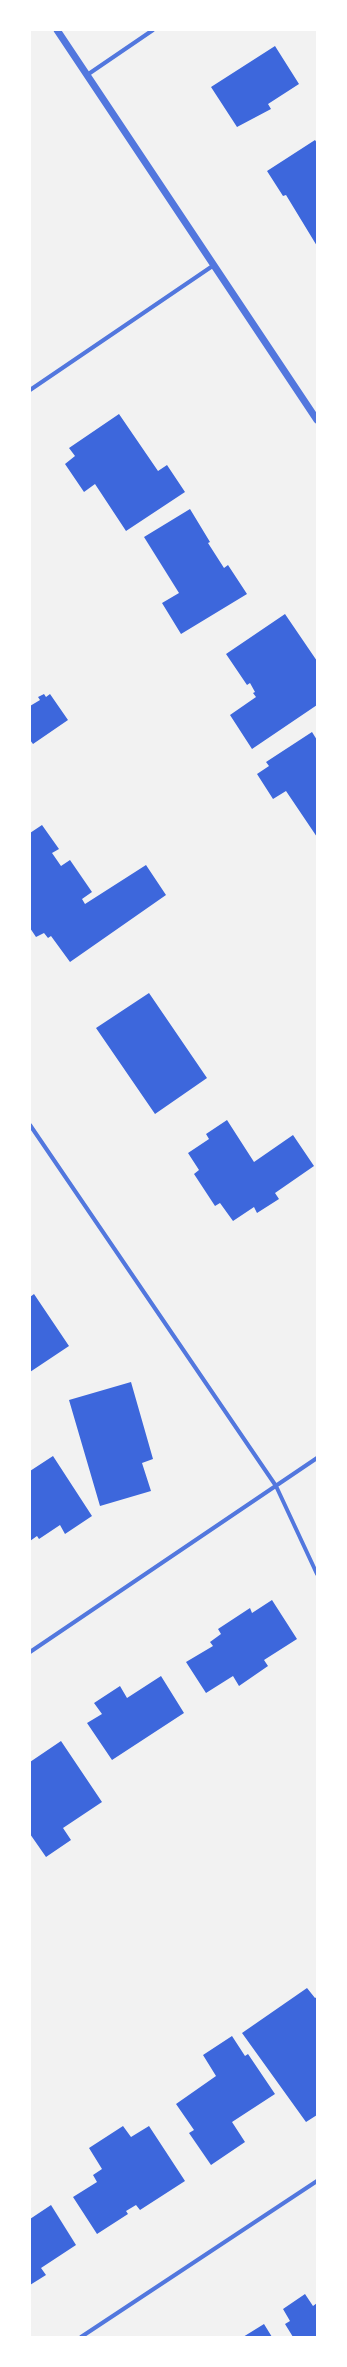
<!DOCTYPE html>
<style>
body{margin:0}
#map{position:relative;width:347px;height:2367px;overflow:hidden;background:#f2f2f2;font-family:"Source Sans 3",sans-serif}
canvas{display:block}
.frame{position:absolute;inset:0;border:31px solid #fff;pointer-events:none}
</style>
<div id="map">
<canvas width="347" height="2367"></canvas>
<div class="frame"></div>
</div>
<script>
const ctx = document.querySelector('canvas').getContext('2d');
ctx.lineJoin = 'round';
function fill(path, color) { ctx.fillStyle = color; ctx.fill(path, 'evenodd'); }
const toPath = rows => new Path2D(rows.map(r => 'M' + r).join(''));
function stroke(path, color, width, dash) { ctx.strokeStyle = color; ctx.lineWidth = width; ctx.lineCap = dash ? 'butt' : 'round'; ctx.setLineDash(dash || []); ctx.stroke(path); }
fill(toPath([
 [275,46,299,84,268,104,271,109,237,127,211,87],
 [315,140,317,143,317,246,286,195,283,196,267,171],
 [119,414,158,471,167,465,185,492,126,531,95,484,84,492,65,464,75,456,69,448],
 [190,509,210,542,208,543,224,568,228,565,247,594,181,634,162,603,179,593,144,537],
 [285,614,317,661,317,705,252,749,230,715,256,697,253,693,255,692,250,683,247,685,226,654],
 [44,694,46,697,50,694,68,720,33,744,30,740,30,706,40,700,38,697],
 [312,732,317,740,317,837,286,791,273,799,257,774,269,766,266,762],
 [42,825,59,849,52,853,61,866,70,860,92,892,82,899,85,904,146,865,166,895,70,962,51,936,48,938,44,933,36,937,30,928,30,833],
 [149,993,207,1078,155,1114,96,1028],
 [227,1120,254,1162,293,1135,314,1166,275,1193,279,1199,257,1213,254,1207,233,1221,220,1203,215,1206,194,1174,199,1170,188,1153,209,1139,206,1134],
 [34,1294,69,1346,30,1372,30,1297],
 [131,1382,153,1459,142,1463,151,1491,100,1506,69,1400],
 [53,1456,92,1516,65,1534,60,1525,39,1539,37,1536,30,1541,30,1471],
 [272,1600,297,1639,264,1660,268,1666,239,1686,233,1676,206,1693,186,1662,213,1646,210,1642,221,1634,218,1629,250,1608,252,1613],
 [161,1676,184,1713,112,1760,87,1723,102,1714,94,1703,120,1686,127,1698],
 [61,1741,102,1802,63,1828,71,1840,46,1857,30,1834,30,1762],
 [307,1988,315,1998,317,1997,317,2115,306,2122,242,2033],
 [232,2036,245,2056,248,2054,275,2094,232,2122,245,2142,211,2165,189,2133,194,2130,176,2104,216,2076,203,2055],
 [123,2126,131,2137,149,2126,185,2181,140,2210,136,2205,126,2211,128,2214,97,2234,73,2197,97,2182,93,2175,102,2169,89,2148],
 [51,2205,76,2245,41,2268,46,2275,30,2285,30,2219],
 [305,2294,313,2306,317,2303,317,2337,293,2337,285,2324,290,2321,283,2309],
 [264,2324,272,2337,243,2337]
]), '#3d67dc');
stroke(toPath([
 [87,75,153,30],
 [30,390,214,265],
 [30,1125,276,1486,317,1574],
 [30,1652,317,1458],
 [81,2337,317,2181]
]), '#5277de', 4);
stroke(toPath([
 [57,30,317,420]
]), '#5277de', 7);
</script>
